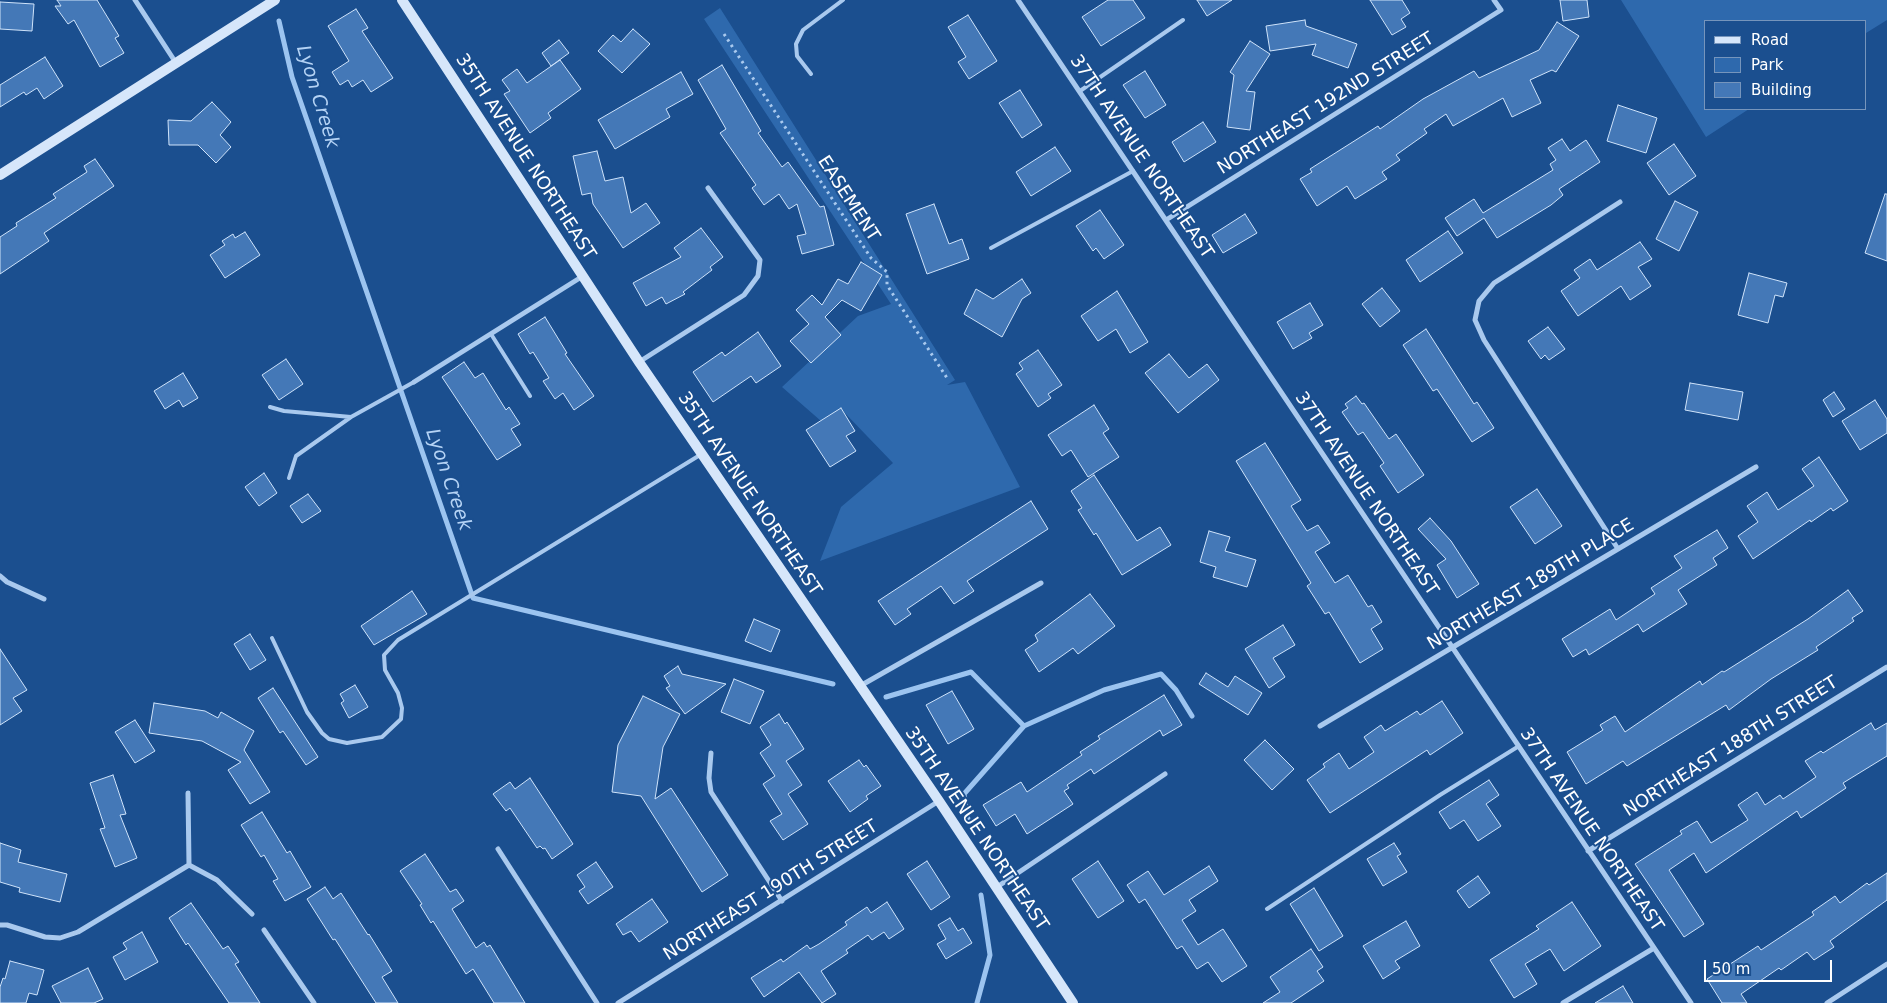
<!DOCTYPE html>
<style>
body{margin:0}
#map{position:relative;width:1887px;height:1003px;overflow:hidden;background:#1b4f8f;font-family:"DejaVu Sans",sans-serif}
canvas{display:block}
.legend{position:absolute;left:1704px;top:20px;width:162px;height:90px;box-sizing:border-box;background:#1b4f8f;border:1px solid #7695bc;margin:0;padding:6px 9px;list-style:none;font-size:15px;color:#fff}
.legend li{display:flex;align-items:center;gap:10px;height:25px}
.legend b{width:25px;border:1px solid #7695bc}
.scale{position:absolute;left:1704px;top:960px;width:128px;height:22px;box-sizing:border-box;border:2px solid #fff;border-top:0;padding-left:6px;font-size:15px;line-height:18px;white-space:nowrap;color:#fff;-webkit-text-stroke:4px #1b4f8f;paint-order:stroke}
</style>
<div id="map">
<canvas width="1887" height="1003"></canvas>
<ul class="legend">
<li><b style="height:6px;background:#d6e6fa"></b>Road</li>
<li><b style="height:14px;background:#2e69ad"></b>Park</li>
<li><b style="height:14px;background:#4478b7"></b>Building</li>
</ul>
<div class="scale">50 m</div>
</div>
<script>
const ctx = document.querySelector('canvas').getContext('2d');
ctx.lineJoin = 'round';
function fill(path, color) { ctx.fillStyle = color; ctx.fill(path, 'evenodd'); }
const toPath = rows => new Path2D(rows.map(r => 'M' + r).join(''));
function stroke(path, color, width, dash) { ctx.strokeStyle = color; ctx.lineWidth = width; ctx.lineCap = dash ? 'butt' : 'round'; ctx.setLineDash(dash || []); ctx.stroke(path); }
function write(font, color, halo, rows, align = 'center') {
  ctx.font = font + ' "DejaVu Sans",sans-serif'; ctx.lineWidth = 4; ctx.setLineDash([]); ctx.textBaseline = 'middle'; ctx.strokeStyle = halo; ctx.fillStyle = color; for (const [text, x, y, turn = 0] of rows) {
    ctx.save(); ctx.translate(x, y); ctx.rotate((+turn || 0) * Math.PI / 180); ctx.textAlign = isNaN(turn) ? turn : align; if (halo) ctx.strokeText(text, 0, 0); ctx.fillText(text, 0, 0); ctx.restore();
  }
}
fill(toPath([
 [1621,0,1887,0,1887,20,1866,33,1866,21,1706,21,1706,109,1749,109,1706,137],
 [720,8,955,380,947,385,965,382,1020,487,820,561,841,507,893,463,841,409,821,421,782,387,858,316,891,304,704,19]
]), '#2e69ad');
stroke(toPath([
 [279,21,292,77,473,598,833,684],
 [886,697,971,672,1024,726,964,794,968,820],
 [1024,726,1104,690,1161,674,1176,690,1192,716],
 [977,1003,990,955,981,895]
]), '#9cc4f0', 5);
const building = toPath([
 [57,0,97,0,119,36,115,38,124,53,100,67,74,20,68,24,55,6,61,6,57,0],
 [1108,0,1133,0,1145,18,1101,46,1082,17,1108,0],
 [1197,0,1232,0,1207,16,1197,0],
 [1370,0,1402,0,1410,13,1401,19,1406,27,1392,35,1370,0],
 [1560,0,1587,0,1589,17,1563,21,1560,0],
 [0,2,34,4,32,31,0,29,0,2],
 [356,9,368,28,362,31,393,78,371,92,363,80,352,87,348,80,340,85,332,72,349,61,328,26,356,9],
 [968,15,997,61,969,79,958,62,966,57,948,27,968,15],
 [1305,20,1306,26,1357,44,1348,68,1312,55,1316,44,1270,51,1266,26,1305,20],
 [1557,22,1579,36,1556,72,1552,70,1530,80,1541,103,1512,117,1503,98,1453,126,1446,114,1424,129,1427,133,1396,155,1400,160,1382,172,1387,179,1355,199,1347,186,1317,206,1300,179,1312,172,1310,169,1378,126,1380,129,1423,99,1474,71,1479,78,1539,50,1557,22],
 [633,29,650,44,622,73,598,51,613,35,621,42,633,29],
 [559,40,569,53,551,66,542,53,559,40],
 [1250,41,1270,54,1246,91,1255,92,1250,130,1227,127,1234,75,1230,72,1250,41],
 [45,57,63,86,44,99,37,88,26,95,24,92,0,107,0,85,45,57],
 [560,60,581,89,548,113,551,118,530,133,504,94,510,91,502,80,517,69,527,83,560,60],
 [722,65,761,131,758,133,782,167,788,162,820,207,824,206,834,245,802,254,797,236,806,234,797,204,789,209,779,194,764,205,752,188,756,185,720,133,726,129,698,80,722,65],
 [1145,71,1166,105,1145,118,1123,85,1145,71],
 [681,72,693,94,666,109,670,117,615,149,598,120,681,72],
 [1020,90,1042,125,1022,138,999,103,1020,90],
 [212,102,231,122,220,135,231,147,216,163,198,145,169,145,168,120,191,121,212,102],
 [1618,105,1657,118,1646,153,1607,141,1618,105],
 [1203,122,1216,142,1184,162,1172,142,1203,122],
 [1562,139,1570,151,1586,140,1600,162,1559,189,1563,195,1551,205,1497,238,1484,218,1457,236,1445,218,1474,199,1483,213,1553,170,1550,164,1556,160,1548,148,1562,139],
 [1674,144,1696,176,1669,195,1647,163,1674,144],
 [1055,147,1071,171,1031,196,1016,172,1055,147],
 [597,151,605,181,623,177,631,213,646,203,660,223,623,248,593,204,591,193,582,195,573,156,597,151],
 [95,159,114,186,44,233,49,241,0,274,0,237,17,226,16,223,56,198,53,194,87,172,84,166,95,159],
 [1885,194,1887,194,1887,261,1865,253,1885,194],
 [1675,201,1698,212,1679,251,1656,239,1675,201],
 [934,204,949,244,962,239,969,259,927,274,906,214,934,204],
 [1100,210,1124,245,1104,259,1096,248,1093,251,1076,226,1100,210],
 [1245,214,1257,233,1223,253,1212,235,1245,214],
 [701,228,723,257,710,267,712,270,683,292,685,294,666,304,662,297,646,306,633,283,681,257,674,248,701,228],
 [1448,231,1463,253,1420,282,1406,260,1448,231],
 [245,232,260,255,225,278,210,255,225,245,222,241,233,234,235,238,245,232],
 [1640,242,1652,259,1638,267,1651,286,1630,300,1621,286,1578,316,1561,291,1580,278,1574,270,1590,259,1597,270,1640,242],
 [861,262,882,275,861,311,842,300,825,317,841,335,811,363,790,341,809,324,796,310,812,295,822,305,838,279,848,284,861,262],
 [1749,273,1787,283,1783,297,1775,295,1768,323,1738,315,1749,273],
 [1022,279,1031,293,1022,299,1002,337,964,314,976,289,993,299,1022,279],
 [1382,288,1400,311,1380,327,1362,304,1382,288],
 [1117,291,1148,342,1130,353,1116,329,1098,341,1081,316,1117,291],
 [1310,303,1323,325,1309,333,1312,338,1293,349,1277,322,1310,303],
 [545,317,567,353,565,354,594,396,574,410,563,393,555,399,543,381,549,378,533,352,530,354,518,334,545,317],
 [1548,327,1565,349,1549,360,1545,355,1541,359,1528,341,1548,327],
 [1426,329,1474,404,1477,402,1494,428,1472,442,1437,389,1433,391,1403,345,1426,329],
 [758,332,781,366,756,383,751,376,713,402,693,372,722,352,725,356,758,332],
 [1038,350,1062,385,1048,394,1051,398,1038,407,1016,374,1023,369,1019,363,1038,350],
 [1169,354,1189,378,1207,364,1219,380,1178,413,1145,373,1169,354],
 [286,359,303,384,279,400,262,375,286,359],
 [464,362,475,378,483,373,506,410,509,407,520,424,511,429,521,445,497,460,442,377,464,362],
 [183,373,198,398,183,407,179,400,165,409,154,391,183,373],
 [1690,383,1743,392,1738,420,1685,410,1690,383],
 [1834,392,1845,409,1833,417,1823,400,1834,392],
 [1356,396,1362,404,1364,403,1389,439,1396,434,1424,475,1398,493,1380,466,1384,463,1363,432,1358,435,1342,412,1348,408,1345,404,1356,396],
 [1875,400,1887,419,1887,433,1860,450,1842,421,1875,400],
 [1094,405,1109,429,1103,433,1119,457,1088,477,1071,450,1062,456,1048,435,1094,405],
 [841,408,855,431,846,436,856,451,830,467,806,430,841,408],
 [1265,443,1301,500,1291,506,1307,531,1318,525,1330,543,1315,552,1335,583,1348,575,1368,607,1372,605,1382,622,1371,629,1383,649,1360,663,1329,612,1325,614,1307,586,1311,583,1236,461,1265,443],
 [1819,457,1848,501,1833,511,1831,508,1811,522,1810,520,1753,559,1738,536,1758,522,1747,506,1767,492,1778,510,1814,486,1802,469,1819,457],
 [264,473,277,493,259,506,245,487,264,473],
 [1094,475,1137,541,1160,527,1171,545,1122,575,1096,533,1094,535,1078,510,1082,508,1071,491,1094,475],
 [1537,489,1562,526,1535,544,1510,507,1537,489],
 [308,494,321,511,302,523,290,506,308,494],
 [1031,501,1048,529,967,581,974,591,954,604,941,586,907,609,911,614,895,625,878,601,1031,501],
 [1430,518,1451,541,1479,584,1457,598,1437,565,1446,559,1418,529,1430,518],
 [1717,530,1728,548,1713,558,1717,565,1678,590,1687,604,1643,632,1638,624,1589,655,1586,649,1573,657,1562,639,1610,609,1616,620,1655,594,1651,588,1682,568,1674,556,1717,530],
 [1209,531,1230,537,1225,551,1256,560,1247,587,1213,577,1216,567,1200,562,1209,531],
 [1848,590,1863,611,1852,618,1854,621,1816,647,1818,650,1771,679,1729,710,1726,705,1627,766,1623,761,1586,784,1567,752,1603,730,1600,725,1615,716,1625,732,1700,681,1702,685,1722,671,1724,672,1808,619,1848,590],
 [412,591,427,614,374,645,361,626,412,591],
 [1090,594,1115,626,1078,654,1073,648,1039,672,1025,650,1038,641,1035,635,1090,594],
 [754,619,780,630,771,652,745,641,754,619],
 [1283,625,1295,645,1273,658,1285,677,1269,688,1245,649,1283,625],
 [250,634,266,660,250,670,234,644,250,634],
 [0,649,27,690,13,698,22,711,0,725,0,649],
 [678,666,682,674,726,684,685,714,666,688,670,686,664,676,678,666],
 [1206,673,1228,687,1235,676,1262,693,1248,715,1199,684,1206,673],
 [734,679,764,691,750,724,721,712,734,679],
 [355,685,368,707,349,718,341,703,344,701,340,694,355,685],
 [273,688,318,757,306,765,283,731,280,733,258,698,273,688],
 [952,691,974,729,948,744,926,705,952,691],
 [1164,695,1182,725,1163,736,1160,730,1094,774,1091,769,1067,785,1069,788,1064,791,1073,804,1027,834,1015,814,996,826,983,805,1021,782,1027,792,1082,755,1080,752,1100,739,1098,736,1164,695],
 [643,696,680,714,663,747,655,799,671,788,728,875,702,892,641,796,612,792,618,745,643,696],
 [1442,701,1463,733,1430,755,1427,750,1330,813,1307,780,1325,767,1323,764,1339,753,1349,769,1374,752,1364,737,1381,725,1385,731,1417,711,1420,715,1442,701],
 [154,703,205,711,218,718,221,712,254,731,244,750,270,792,250,804,228,770,241,762,202,741,149,733,154,703],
 [779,714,785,724,787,722,804,749,786,761,802,785,788,794,808,824,783,840,770,821,782,814,763,784,775,776,760,753,771,745,760,727,779,714],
 [135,720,155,751,135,763,115,732,135,720],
 [1871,723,1875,730,1887,723,1887,756,1843,783,1846,788,1801,818,1797,811,1706,873,1694,853,1669,870,1704,924,1684,937,1635,864,1682,834,1680,831,1697,821,1711,843,1748,820,1738,805,1757,792,1765,805,1780,795,1783,799,1816,777,1805,761,1821,751,1823,753,1871,723],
 [1265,740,1294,769,1272,790,1244,760,1265,740],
 [859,760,864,767,866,765,881,786,866,796,868,799,850,812,828,781,859,760],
 [113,775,126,814,120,815,137,858,115,867,100,829,105,828,90,783,113,775],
 [530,778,573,844,552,859,545,848,543,849,540,846,537,848,510,808,506,811,493,794,510,782,515,789,530,778],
 [1489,780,1499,795,1486,804,1501,826,1478,841,1464,820,1450,829,1439,812,1489,780],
 [262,812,287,853,290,851,311,887,285,901,273,881,278,879,264,855,261,857,241,825,262,812],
 [0,843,21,850,18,862,67,874,60,902,19,892,20,888,0,882,0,843],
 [1394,843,1401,854,1397,856,1407,872,1383,886,1367,859,1394,843],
 [425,854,450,892,456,889,464,901,452,909,476,948,484,942,487,947,490,945,525,1003,494,1003,473,969,466,974,433,921,431,923,420,905,422,904,400,871,425,854],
 [927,861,950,897,931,910,907,874,927,861],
 [1098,861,1124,901,1098,918,1072,879,1098,861],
 [596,862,613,887,588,904,579,891,585,887,577,875,596,862],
 [1209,866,1218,881,1189,900,1196,911,1182,920,1198,945,1223,929,1247,966,1222,982,1208,962,1197,969,1182,946,1177,949,1145,899,1139,903,1127,885,1148,871,1164,895,1209,866],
 [1887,873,1887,900,1830,941,1834,947,1814,960,1807,952,1781,970,1779,968,1741,994,1747,1003,1722,1003,1707,979,1758,946,1761,950,1814,915,1812,912,1835,896,1840,903,1867,883,1869,885,1887,873],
 [1478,876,1490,893,1469,908,1457,891,1478,876],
 [325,887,333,899,341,893,368,935,369,934,392,971,382,977,398,1003,376,1003,335,939,333,940,307,899,325,887],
 [1314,888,1343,936,1319,951,1290,904,1314,888],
 [652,899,668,922,639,942,631,931,623,935,616,924,652,899],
 [887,902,904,929,889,939,884,932,872,940,868,935,846,950,848,953,821,971,836,994,822,1003,799,972,764,997,751,978,781,959,783,962,807,945,810,949,819,944,847,925,845,922,867,907,871,913,887,902],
 [1572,902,1601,946,1564,971,1550,949,1525,964,1537,984,1514,998,1490,960,1539,929,1536,926,1572,902],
 [191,903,223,949,228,946,239,962,235,964,260,1003,229,1003,188,943,186,945,169,918,191,903],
 [950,918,958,931,963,928,972,943,946,959,937,944,946,939,938,925,950,918],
 [1406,921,1420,946,1395,961,1400,968,1383,979,1363,946,1406,921],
 [142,932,158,962,125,980,113,957,127,949,123,943,142,932],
 [1311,949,1323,967,1317,971,1324,981,1291,1003,1263,1003,1280,992,1270,977,1311,949],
 [10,961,44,970,37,995,29,993,26,1003,0,1003,0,987,3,978,5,979,10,961],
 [88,968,103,999,94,1003,61,1003,52,986,88,968],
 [1623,986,1633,1003,1595,1003,1623,986]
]);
fill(building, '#4478b7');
stroke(building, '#cfe3fa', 1);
stroke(toPath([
 [724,34,871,258,887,272,887,285,947,378]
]), '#a9c9ee', 3, [2.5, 4]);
stroke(toPath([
 [811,74,797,56,796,44,803,30,843,0],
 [1080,91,1183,20],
 [991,248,1133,171],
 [491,334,530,396],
 [270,407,284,411,351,417],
 [289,478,296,456,351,417,414,382],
 [272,638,307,712,322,733,329,739,347,743,382,737,401,719,402,708,398,693,385,670,384,655,398,640,700,455],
 [1267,909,1440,795,1519,746]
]), '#a9c9ee', 4);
stroke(toPath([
 [135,0,176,63],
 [1018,0,1691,1003],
 [1166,220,1501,10,1494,0],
 [639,362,744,295,758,276,760,260,708,188],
 [414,382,583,276],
 [1618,549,1484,340,1475,320,1479,301,1494,283,1620,202],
 [0,576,7,582,44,599],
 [860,686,1041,583],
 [1320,726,1756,467],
 [711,753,709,778,711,792,782,901],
 [188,793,189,865,217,880,252,914],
 [498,849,597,1003],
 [1588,851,1887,667],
 [997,887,1165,774],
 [0,925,7,925,45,937,60,938,78,932,189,865],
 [264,930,314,1003],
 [618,1003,939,801],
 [1563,1003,1654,948],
 [1827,1003,1887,964]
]), '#a9c9ee', 5);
stroke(toPath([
 [402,0,639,362,939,801,1073,1003],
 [0,175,275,0]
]), '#d6e6fa', 10);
write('18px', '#fff', '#1b4f8f', [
 ["NORTHEAST 192ND STREET",1326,104,-32],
 ["35TH AVENUE NORTHEAST",525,157,57],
 ["37TH AVENUE NORTHEAST",1141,157,56],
 ["EASEMENT",848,199,57],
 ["35TH AVENUE NORTHEAST",749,494,56],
 ["37TH AVENUE NORTHEAST",1366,494,56],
 ["NORTHEAST 189TH PLACE",1531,585,-31],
 ["NORTHEAST 188TH STREET",1731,747,-32],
 ["35TH AVENUE NORTHEAST",976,829,56],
 ["37TH AVENUE NORTHEAST",1591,830,56],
 ["NORTHEAST 190TH STREET",771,891,-32]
]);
write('italic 19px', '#b5d3f5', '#1b4f8f', [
 ["Lyon Creek",317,97,73],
 ["Lyon Creek",448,480,71]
]);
</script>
